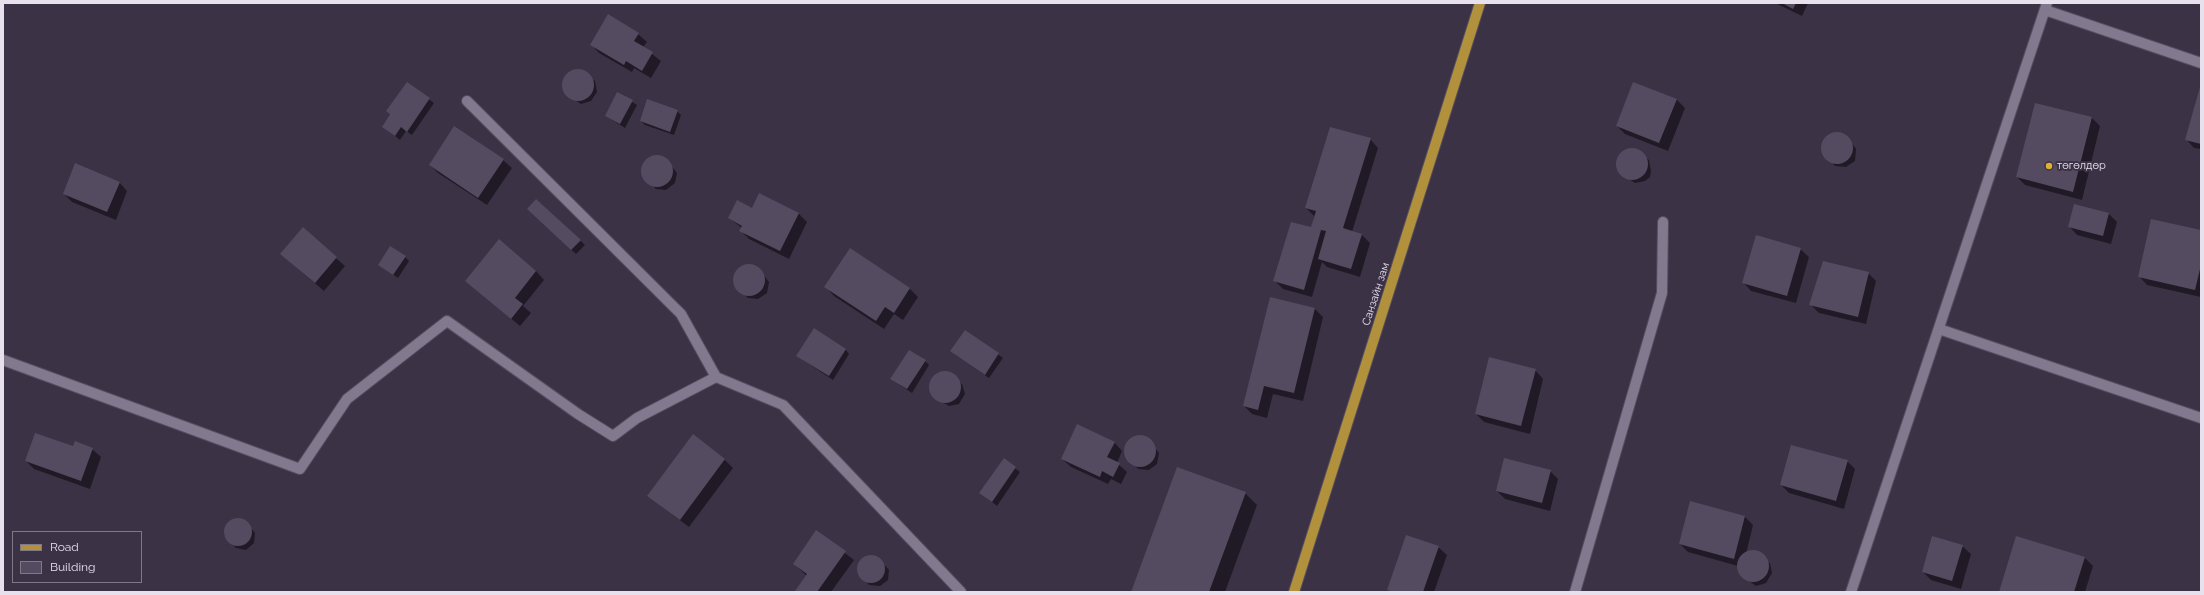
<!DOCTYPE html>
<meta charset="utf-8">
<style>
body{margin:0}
#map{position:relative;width:2204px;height:595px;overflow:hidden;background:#3b3246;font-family:Raleway,sans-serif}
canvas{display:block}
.frame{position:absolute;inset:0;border:4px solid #e6e1ed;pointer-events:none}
.legend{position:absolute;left:12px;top:531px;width:130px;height:52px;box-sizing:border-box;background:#3b3246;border:1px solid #7f7889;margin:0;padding:5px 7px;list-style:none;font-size:12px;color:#e6e1ed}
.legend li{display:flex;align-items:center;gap:8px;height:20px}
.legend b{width:20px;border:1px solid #7f7889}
</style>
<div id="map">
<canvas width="2204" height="595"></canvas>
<div class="frame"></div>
<ul class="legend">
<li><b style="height:5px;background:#b2913c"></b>Road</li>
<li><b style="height:11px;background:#544b60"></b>Building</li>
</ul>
</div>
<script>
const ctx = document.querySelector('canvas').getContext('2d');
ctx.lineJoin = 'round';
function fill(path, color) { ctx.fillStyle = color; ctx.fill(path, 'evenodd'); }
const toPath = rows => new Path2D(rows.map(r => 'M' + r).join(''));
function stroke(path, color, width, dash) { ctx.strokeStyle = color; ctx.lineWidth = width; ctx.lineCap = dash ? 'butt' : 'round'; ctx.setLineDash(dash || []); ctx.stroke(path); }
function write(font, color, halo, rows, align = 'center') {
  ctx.font = font + ' Raleway,sans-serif'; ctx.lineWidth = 4; ctx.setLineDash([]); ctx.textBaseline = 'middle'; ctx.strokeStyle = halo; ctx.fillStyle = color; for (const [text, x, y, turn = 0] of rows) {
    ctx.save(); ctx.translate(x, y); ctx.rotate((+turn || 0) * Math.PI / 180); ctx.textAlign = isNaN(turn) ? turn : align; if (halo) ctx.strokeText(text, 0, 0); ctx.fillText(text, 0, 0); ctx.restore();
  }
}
fill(toPath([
 [1775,3,1808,3,1802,16],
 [638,34,647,42,643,47,661,61,651,78,634,68,632,72,599,53,591,44],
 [573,70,580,70,595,81,597,92,591,101,581,104,567,95,563,85,564,78],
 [407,83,434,103,412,135,406,131,400,140,383,126],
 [1634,83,1677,100,1685,108,1668,151,1625,134,1617,126],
 [2201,89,2201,149,2194,148,2186,139],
 [618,93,637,105,625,128,606,116],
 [2036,104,2092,118,2100,126,2082,200,2025,185,2017,177],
 [677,111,681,115,674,135,645,125,641,121],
 [1833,134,1846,135,1856,149,1855,161,1846,167,1835,166,1823,153,1823,142],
 [1370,139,1378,148,1352,232,1362,235,1370,243,1360,277,1327,267,1322,262,1312,297,1283,289,1275,281,1312,229,1314,216,1306,208],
 [1634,149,1649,160,1651,171,1650,177,1645,181,1635,183,1621,174,1617,164,1622,153,1627,150],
 [653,156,666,159,677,173,675,183,666,190,656,189,643,176,644,165],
 [503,160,512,168,487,205,438,173,430,165],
 [119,182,127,191,116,220,72,202,64,194],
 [760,194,799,214,807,222,789,259,749,239,741,231,742,228,729,218,753,209],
 [532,213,580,240,585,245,576,254],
 [2109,214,2117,222,2111,244,2077,235,2069,226],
 [303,229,345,266,324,291,290,262],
 [2201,231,2201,297,2147,285,2139,276],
 [1800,249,1809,257,1796,303,1751,291,1743,282],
 [850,250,910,289,918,297,903,320,894,314,884,329,834,296,826,287],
 [405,257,409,261,398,278,379,265],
 [745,266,758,268,769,282,767,293,758,299,748,298,736,286,736,274],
 [536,271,544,280,523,306,531,313,520,326,466,281],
 [1868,273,1876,281,1866,324,1819,313,1811,305],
 [1314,308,1323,317,1303,401,1273,394,1267,418,1252,414,1244,406],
 [965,331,1003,358,989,378,956,355],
 [845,349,849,354,833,380,797,356],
 [925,361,929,365,912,393,891,379],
 [1535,370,1543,379,1530,434,1484,422,1476,414],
 [941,373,947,373,962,384,965,394,959,404,949,406,934,397,931,387,932,381],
 [1135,436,1148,439,1159,453,1157,464,1149,470,1138,469,1126,456,1126,445],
 [1114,442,1122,451,1117,463,1127,472,1121,484,1111,479,1108,484,1071,467,1062,459],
 [73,448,92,449,101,457,90,489,34,469,26,461],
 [724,459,733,468,689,527,648,496],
 [1004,460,1020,472,997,506,981,493],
 [1847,461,1855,469,1844,509,1789,493,1781,485],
 [1550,471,1558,479,1550,511,1505,499,1497,491],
 [1245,493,1257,505,1225,592,1132,592],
 [1691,502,1745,517,1753,525,1746,554,1755,552,1770,563,1772,573,1766,583,1756,586,1742,576,1738,566,1688,552,1680,544],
 [234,519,244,520,255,533,254,543,246,550,236,548,224,535,226,525],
 [817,532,854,560,831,592,798,592,807,576,794,564],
 [1962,546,1971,554,1961,589,1931,580,1923,572],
 [1438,547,1447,555,1434,592,1391,592,1388,589],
 [868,555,878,557,889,570,888,580,880,586,869,585,858,572,860,562],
 [2085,558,2093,566,2085,592,2000,592]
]), '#0007');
fill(toPath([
 [1782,3,1796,3,1793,9],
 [608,14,639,33,634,41,653,52,642,71,626,61,624,65,590,45],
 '562 85a16 16 0 1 1 32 0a16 16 0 1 1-32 0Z',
 [407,82,430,98,407,132,401,127,395,136,382,127,390,114,386,111],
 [1633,82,1677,99,1659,143,1616,126],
 [2200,87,2201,88,2201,144,2185,140],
 [617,92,633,100,620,124,605,116],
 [647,99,678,110,670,132,640,121],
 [2035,103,2092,117,2073,192,2016,177],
 [454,126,504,159,478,198,429,165],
 [1330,127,1371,138,1343,228,1362,234,1351,269,1318,259,1326,231,1321,230,1304,290,1273,281,1291,222,1311,227,1316,211,1305,208],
 '1821 148a16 16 0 1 1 32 0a16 16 0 1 1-32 0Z',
 '1616 164a16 16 0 1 1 32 0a16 16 0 1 1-32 0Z',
 '641 171a16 16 0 1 1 32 0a16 16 0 1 1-32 0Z',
 [75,163,120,182,107,212,63,194],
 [759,193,799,213,780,251,739,231,742,226,728,218,737,200,752,208],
 [536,199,581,240,571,250,527,209],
 [2074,204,2109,213,2103,236,2068,227],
 [2151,219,2201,230,2201,265,2195,290,2138,277],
 [303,227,337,257,315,283,280,254],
 [1756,235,1801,248,1787,296,1742,283],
 [499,239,536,271,515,298,523,304,511,319,465,281],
 [390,246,406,256,393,275,378,265],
 [850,248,910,288,894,313,885,307,876,321,824,287],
 [1823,261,1869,272,1858,317,1809,305],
 '733 280a16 16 0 1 1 32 0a16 16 0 1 1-32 0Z',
 [1270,297,1315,308,1294,393,1264,386,1258,410,1243,406],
 [814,328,846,349,829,376,796,356],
 [965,330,999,353,985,375,950,351],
 [909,350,926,360,907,389,890,379],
 [1489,357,1536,369,1521,426,1475,414],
 '929 387a16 16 0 1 1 32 0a16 16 0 1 1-32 0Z',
 [1077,424,1115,442,1107,457,1120,463,1113,477,1102,471,1100,477,1061,459],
 [35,433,73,446,75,441,93,448,81,481,25,461],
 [693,434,725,459,680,520,647,496],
 '1124 451a16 16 0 1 1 32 0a16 16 0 1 1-32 0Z',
 [1791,445,1848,460,1836,501,1780,485],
 [1004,458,1016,467,992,502,979,493],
 [1504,458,1551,470,1542,503,1496,491],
 [1177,467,1246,492,1209,592,1131,592],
 [1690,501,1745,516,1734,559,1679,544],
 '224 532a14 14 0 1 1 28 0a14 14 0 1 1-28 0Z',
 [816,530,846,551,817,592,797,592,795,591,807,574,793,564],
 [1406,535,1439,546,1423,592,1394,592,1387,590],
 [1932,536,1963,545,1952,581,1922,572],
 [2016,536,2085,557,2074,592,1999,592],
 '1737 566a16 16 0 1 1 32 0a16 16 0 1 1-32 0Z',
 '857 569a14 14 0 1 1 28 0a14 14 0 1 1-28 0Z'
]), '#544b60');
const minor = toPath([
 [2045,10,2201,63],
 [467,101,681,314,716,377],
 [1939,329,2201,418],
 [3,360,300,469,347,399,447,321,578,414,613,436,637,418,716,377,783,405,961,592],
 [1575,592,1662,293,1663,222],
 [1851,592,2047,3]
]);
const major = toPath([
 [1294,592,1480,3]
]);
stroke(minor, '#554e5e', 12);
stroke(major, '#554e5e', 12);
stroke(minor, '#83798f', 10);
stroke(major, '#b2913c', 10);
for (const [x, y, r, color] of [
 [2049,166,4,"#dfb133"]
]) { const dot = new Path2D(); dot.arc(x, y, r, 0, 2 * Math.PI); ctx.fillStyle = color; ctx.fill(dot); stroke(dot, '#3b3246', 1.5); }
write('11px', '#e6e1ed', '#3b3246', [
 ["төгөлдөр",2057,166]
], 'left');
write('11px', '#e6e1ed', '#3b3246', [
 ["Санзайн зам",1376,294,-72]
]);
</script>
